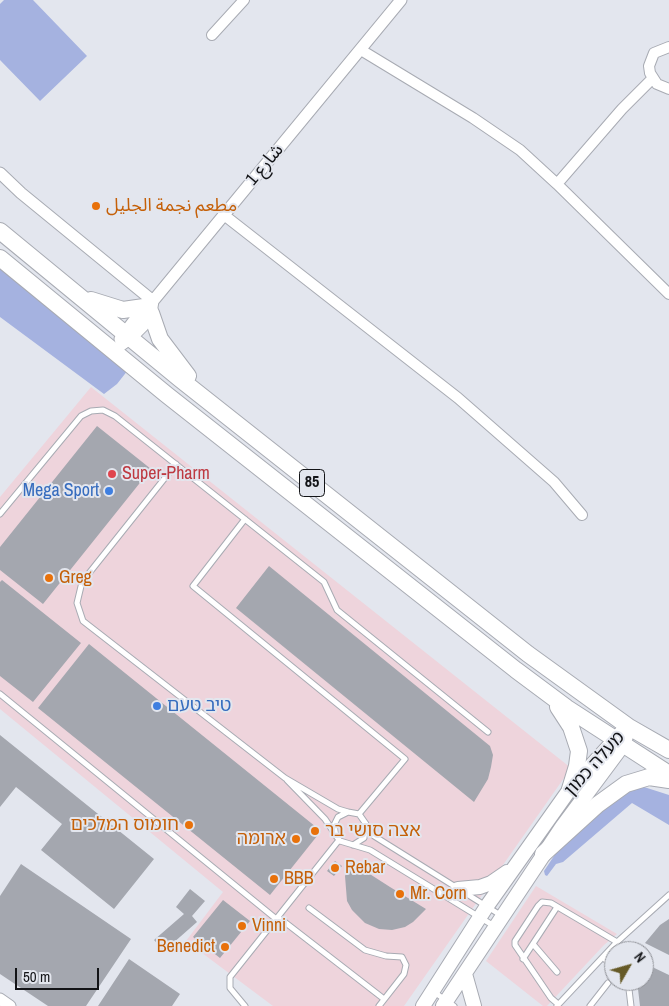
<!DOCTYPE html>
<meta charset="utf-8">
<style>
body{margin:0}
#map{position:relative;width:669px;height:1006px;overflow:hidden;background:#e3e6ee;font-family:"Archivo Narrow",sans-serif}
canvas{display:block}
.north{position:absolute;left:604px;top:941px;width:50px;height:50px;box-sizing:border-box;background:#e3e6ee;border:1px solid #909298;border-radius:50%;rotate:52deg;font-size:14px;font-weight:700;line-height:20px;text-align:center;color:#131417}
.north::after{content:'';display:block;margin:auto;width:18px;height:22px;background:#665a27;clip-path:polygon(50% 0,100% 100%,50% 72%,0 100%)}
.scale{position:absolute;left:15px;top:968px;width:84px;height:22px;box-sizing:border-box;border:2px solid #131417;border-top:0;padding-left:6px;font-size:15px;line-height:18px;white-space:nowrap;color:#131417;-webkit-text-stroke:4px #e3e6ee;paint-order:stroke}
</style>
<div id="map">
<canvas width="669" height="1006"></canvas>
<div class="north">N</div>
<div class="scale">50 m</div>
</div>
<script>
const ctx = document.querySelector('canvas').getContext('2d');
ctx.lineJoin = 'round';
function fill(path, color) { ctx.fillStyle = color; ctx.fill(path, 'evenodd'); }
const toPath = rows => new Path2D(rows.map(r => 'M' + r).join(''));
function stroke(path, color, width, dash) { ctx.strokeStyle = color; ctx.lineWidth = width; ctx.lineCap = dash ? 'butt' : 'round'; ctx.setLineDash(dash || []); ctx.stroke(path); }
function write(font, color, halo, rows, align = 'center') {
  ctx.font = font + ' "Archivo Narrow","Noto Sans Arabic","Noto Sans Hebrew",sans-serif'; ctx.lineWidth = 4; ctx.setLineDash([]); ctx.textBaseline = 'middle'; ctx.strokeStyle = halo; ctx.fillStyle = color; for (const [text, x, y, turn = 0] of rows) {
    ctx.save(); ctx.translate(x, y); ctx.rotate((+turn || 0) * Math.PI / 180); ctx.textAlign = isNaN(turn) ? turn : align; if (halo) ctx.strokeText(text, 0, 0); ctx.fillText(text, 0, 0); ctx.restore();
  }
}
fill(toPath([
 [91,387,571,768,404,1006,273,1006,186,941,223,892,0,709,0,497],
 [536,886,617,934,604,945,547,1006,543,1006,486,961]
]), '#eed4dc');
fill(toPath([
 [4,0,33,0,87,56,40,101,0,60,0,4],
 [0,266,128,370,117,384,104,394,0,317],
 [644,787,669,795,669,825,632,803,563,862,556,864,547,876,545,875,544,871,556,853,607,806,630,791]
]), '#a5b2e0');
fill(toPath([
 [97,426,151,469,43,604,0,570,0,547],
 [269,566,490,746,493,755,491,767,488,779,474,802,236,608],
 [2,580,81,643,33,702,0,676,0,582],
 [89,644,321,831,270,895,38,708],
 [0,735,154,859,114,909,41,850,62,824,16,787,0,807],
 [335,861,342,866,334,876,327,871],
 [351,862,390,887,426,909,413,922,405,927,392,930,379,929,365,923,352,910,347,901,345,876],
 [21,864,131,939,86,1006,48,1006,0,974,0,896],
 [190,889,205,901,192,916,197,922,164,951,154,940,184,914,176,907],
 [223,900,250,921,220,958,193,937],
 [669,919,669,955,645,943,660,925],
 [129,959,180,994,172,1006,98,1006],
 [646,964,669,975,669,1006,640,1006,638,989,640,981,644,981]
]), '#a4a7af');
const service = toPath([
 [176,464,82,582,77,603,83,621,285,778,338,809,348,812],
 [0,514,81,416,91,411,103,410,115,416,324,582,337,610,488,732],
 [245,519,193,586,405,759,359,814],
 [0,694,275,918,282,920,384,999],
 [287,780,325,819,333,831],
 [367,828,374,836,502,916],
 [353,845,364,838,366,824,359,814,348,812,338,817,334,825,336,836,340,841,370,850,494,926],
 [309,908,365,950,386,956,402,957,406,965,404,974,379,1006],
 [533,944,557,972],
 [603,957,614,969],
 [523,959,557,907],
 [628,981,631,1006],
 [434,992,454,1006],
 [558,1004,551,998,515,945,515,941,538,906,542,902,551,903,617,942,621,951],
 [245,1006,230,988,230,977,339,840],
 [557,1006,617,942,669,895],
 [590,1006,608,983]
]);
const minor = toPath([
 [212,35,244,0],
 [669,47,654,53,649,66,650,73,657,84,669,89],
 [361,50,473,118,520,150,557,184,669,294],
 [557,184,622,109,652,79],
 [224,215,458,398,554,482,582,515]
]);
const tertiary = toPath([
 [0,173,21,193,153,301],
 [120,339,145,306],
 [113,351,131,338,143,326,151,313,153,301,401,0],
 [0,999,10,1006]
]);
const secondary = toPath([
 [458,889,480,887,491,883,507,872],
 [465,974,474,1006],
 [423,1006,487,906,570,789,622,732],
 [443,1006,562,827,623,745,626,736]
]);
const trunk = toPath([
 [0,231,180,379,528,654,629,727,669,750],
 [0,258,167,395,516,670,567,708,669,774],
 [91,300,123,310,144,307],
 [151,313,160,339,188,376],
 [558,707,571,727,579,751,577,766,570,789],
 [543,854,597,805,626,784,649,777,669,780]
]);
stroke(service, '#a8abb3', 7);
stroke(minor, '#a8abb3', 12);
stroke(tertiary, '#a8abb3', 13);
stroke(secondary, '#a8abb3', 16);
stroke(trunk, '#a8abb3', 18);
stroke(service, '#fff', 5);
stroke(minor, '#fff', 10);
stroke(tertiary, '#fff', 11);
stroke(secondary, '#fff', 14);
stroke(trunk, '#fff', 16);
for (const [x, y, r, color] of [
 [96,206,5,"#e8710a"],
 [112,474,5,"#e0444e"],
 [109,491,5,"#3f7fe0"],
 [49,578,5,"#e8710a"],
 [157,706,5,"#3f7fe0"],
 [189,825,5,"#e8710a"],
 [315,831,5,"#e8710a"],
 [296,839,5,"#e8710a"],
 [335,868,5,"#e8710a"],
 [274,879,5,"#e8710a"],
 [400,894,5,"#e8710a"],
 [242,926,5,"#e8710a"],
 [225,947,5,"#e8710a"]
]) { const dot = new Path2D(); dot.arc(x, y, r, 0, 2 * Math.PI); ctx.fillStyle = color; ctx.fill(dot); stroke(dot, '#e3e6ee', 2); }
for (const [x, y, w] of [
 [312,483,25]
]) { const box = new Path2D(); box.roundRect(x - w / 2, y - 13.5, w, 27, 4); ctx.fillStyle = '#e3e6ee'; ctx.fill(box); stroke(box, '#131417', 1); }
write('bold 16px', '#131417', null, [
 ["85",312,483]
]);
write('18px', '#131417', '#e3e6ee', [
 ["شارع 1",265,165,-50],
 ["מעלה כמון",595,764,-48]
]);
write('18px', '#c56008', '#e3e6ee', [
 ["مطعم نجمة الجليل",106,206],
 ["Greg",59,578],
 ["חומוס המלכים",179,825,"right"],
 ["אצה סושי בר",325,831],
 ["ארומה",286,839,"right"],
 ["Rebar",345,868],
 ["BBB",284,879],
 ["Mr. Corn",410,894],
 ["Vinni",252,926],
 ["Benedict",215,947,"right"]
], 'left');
write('18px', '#be3a42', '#e3e6ee', [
 ["Super-Pharm",122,474]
], 'left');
write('18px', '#366cbe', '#e3e6ee', [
 ["Mega Sport",99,491],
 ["טיב טעם",167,706,"left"]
], 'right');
</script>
